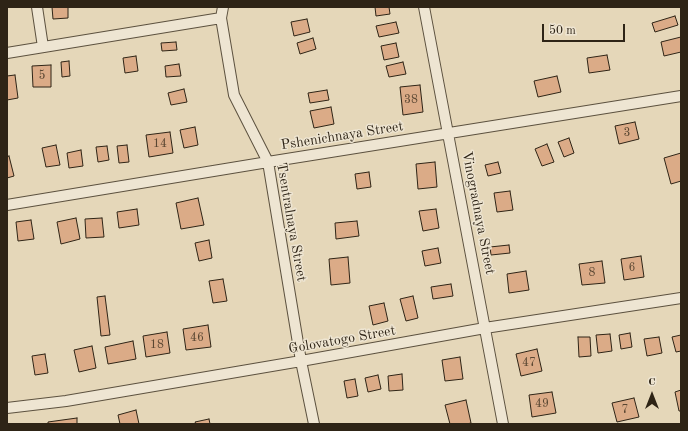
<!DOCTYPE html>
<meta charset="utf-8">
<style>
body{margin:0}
#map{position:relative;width:688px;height:431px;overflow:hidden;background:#e5d7b9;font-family:"Old Standard TT",serif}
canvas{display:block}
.frame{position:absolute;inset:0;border:8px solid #2e2416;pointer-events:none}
.north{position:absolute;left:632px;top:375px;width:40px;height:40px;-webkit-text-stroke:3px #eee5d2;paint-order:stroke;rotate:0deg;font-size:11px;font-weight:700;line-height:16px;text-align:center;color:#2e2416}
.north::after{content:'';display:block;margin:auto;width:14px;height:18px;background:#2e2416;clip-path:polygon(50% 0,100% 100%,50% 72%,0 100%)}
.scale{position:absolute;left:542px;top:24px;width:83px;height:18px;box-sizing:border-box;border:2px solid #2e2416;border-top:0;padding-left:5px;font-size:12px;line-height:14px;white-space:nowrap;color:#2e2416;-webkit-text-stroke:3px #eee5d2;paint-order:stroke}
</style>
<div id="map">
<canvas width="688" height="431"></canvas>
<div class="frame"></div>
<div class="north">С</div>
<div class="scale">50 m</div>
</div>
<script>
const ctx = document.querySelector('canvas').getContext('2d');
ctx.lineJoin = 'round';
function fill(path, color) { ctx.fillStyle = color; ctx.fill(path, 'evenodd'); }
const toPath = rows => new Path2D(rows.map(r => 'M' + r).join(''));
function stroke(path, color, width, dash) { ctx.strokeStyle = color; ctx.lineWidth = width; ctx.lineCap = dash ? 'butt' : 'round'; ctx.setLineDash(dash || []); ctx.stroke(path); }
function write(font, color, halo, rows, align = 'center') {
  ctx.font = font + ' "Old Standard TT",serif'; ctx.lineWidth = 3; ctx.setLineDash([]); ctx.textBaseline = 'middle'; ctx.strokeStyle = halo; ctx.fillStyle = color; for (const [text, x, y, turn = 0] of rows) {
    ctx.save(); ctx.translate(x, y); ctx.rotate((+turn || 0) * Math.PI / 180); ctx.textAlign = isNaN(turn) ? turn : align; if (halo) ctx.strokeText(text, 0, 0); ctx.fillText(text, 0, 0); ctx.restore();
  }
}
const building = toPath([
 [52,7,68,7,68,18,53,19,52,7],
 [375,7,389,7,390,14,376,16,375,7],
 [675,16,678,25,655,32,652,23,675,16],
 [307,19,310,32,294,36,291,22,307,19],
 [396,22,399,33,379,37,376,26,396,22],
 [681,37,681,52,664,56,661,42,681,37],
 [313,38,316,49,300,54,297,43,313,38],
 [176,42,177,50,162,51,161,43,176,42],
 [396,43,399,57,384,60,381,46,396,43],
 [607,55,610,70,589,73,587,58,607,55],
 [136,56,138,71,125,73,123,58,136,56],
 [69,61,70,76,62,77,61,62,69,61],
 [403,62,406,74,389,77,386,66,403,62],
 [179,64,181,76,166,77,165,66,179,64],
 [51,65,51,87,33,87,32,66,51,65],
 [15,75,18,98,7,100,7,76,15,75],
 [557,76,561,92,538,97,534,81,557,76],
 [420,85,423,112,403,115,400,87,420,85],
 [184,89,187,102,171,105,168,93,184,89],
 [327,90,329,100,310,103,308,93,327,90],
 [331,107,334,124,314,128,310,111,331,107],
 [635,122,639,139,619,144,615,126,635,122],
 [195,127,198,145,184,148,180,130,195,127],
 [170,132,173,153,149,157,146,135,170,132],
 [569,138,574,153,564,157,558,142,569,138],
 [547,144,554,162,542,166,535,149,547,144],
 [56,145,60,165,46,167,42,148,56,145],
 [127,145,129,162,119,163,117,146,127,145],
 [107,146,109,160,98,162,96,147,107,146],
 [81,150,83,166,69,168,67,153,81,150],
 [681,153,681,181,671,184,664,158,681,153],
 [9,156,14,176,7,178,7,157,9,156],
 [435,162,437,187,418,189,416,164,435,162],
 [498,162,501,173,488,176,485,165,498,162],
 [369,172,371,187,357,189,355,174,369,172],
 [510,191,513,210,497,212,494,193,510,191],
 [198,198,204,225,181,229,176,203,198,198],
 [137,209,139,225,119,228,117,212,137,209],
 [436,209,439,228,423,231,419,211,436,209],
 [76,218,80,239,61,244,57,222,76,218],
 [102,218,104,237,86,238,85,219,102,218],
 [31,220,34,239,18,241,16,222,31,220],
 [357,221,359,236,336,239,335,223,357,221],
 [209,240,212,258,199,261,195,243,209,240],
 [509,245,510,253,491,255,490,247,509,245],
 [438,248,441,263,425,266,422,251,438,248],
 [641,256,644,277,624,280,621,259,641,256],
 [348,257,350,283,331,285,329,259,348,257],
 [602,261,605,283,582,285,579,264,602,261],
 [526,271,529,290,509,293,507,274,526,271],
 [223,279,227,301,213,303,209,281,223,279],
 [451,284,453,296,433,299,431,287,451,284],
 [105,296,110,335,101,336,97,297,105,296],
 [413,296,418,318,406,321,400,299,413,296],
 [384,303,388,321,373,325,369,306,384,303],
 [208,325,211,347,186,350,183,329,208,325],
 [167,332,170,353,146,357,143,336,167,332],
 [630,333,632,347,621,349,619,335,630,333],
 [610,334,612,351,598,353,596,335,610,334],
 [681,335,681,351,676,352,672,337,681,335],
 [578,337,590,337,591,356,579,357,578,337],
 [659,337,662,353,647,356,644,339,659,337],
 [133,341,136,359,108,364,105,347,133,341],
 [92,346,96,368,79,372,74,350,92,346],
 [537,349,542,371,521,376,516,354,537,349],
 [45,354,48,373,35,375,32,356,45,354],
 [460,357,463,379,445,381,442,360,460,357],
 [402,374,403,390,389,391,388,376,402,374],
 [378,375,381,389,368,392,365,378,378,375],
 [355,379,358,396,347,398,344,381,355,379],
 [681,390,681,411,679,411,675,392,681,390],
 [552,392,556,413,532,417,529,395,552,392],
 [634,398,639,417,617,422,612,403,634,398],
 [466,400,471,423,467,424,450,424,445,405,466,400],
 [136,410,139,424,120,424,118,415,136,410],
 [77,418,77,424,48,424,48,422,77,418],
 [209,419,210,424,196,424,195,422,209,419]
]);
fill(building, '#dbab87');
stroke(building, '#2e2416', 1);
const minor = toPath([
 [37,7,43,47],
 [223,7,221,18,234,95,268,162,301,361,314,424],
 [424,7,503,424],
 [7,53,221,18],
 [7,205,268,162,681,96],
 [7,408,66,401,301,361,485,328,681,298]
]);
stroke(minor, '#5c513f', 12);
stroke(minor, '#eee5d2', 10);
write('12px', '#594632', null, [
 ["5",42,76],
 ["38",411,100],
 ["3",627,133],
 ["14",160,144],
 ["6",632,268],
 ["8",592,273],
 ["46",197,338],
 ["18",157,345],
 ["47",529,363],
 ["49",542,404],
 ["7",625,410]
]);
write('14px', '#2e2416', '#eee5d2', [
 ["Pshenichnaya Street",342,136,-9],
 ["Vinogradnaya Street",478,213,79],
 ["Tsentralnaya Street",291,222,80],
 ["Golovatogo Street",342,340,-10]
]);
</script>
